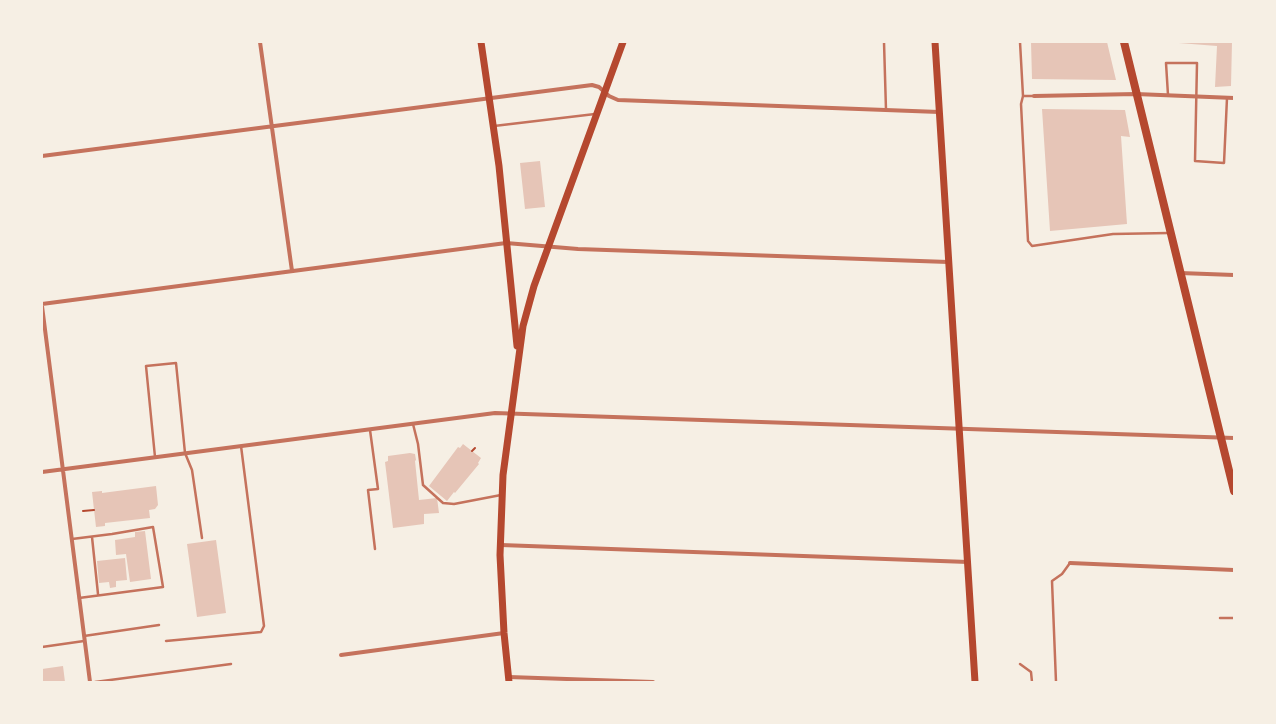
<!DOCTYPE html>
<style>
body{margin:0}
#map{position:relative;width:1276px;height:724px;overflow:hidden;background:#f6efe4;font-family:Ubuntu,sans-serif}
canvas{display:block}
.frame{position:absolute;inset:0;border:43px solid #f6efe4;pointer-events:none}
</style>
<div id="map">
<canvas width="1276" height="724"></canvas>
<div class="frame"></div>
</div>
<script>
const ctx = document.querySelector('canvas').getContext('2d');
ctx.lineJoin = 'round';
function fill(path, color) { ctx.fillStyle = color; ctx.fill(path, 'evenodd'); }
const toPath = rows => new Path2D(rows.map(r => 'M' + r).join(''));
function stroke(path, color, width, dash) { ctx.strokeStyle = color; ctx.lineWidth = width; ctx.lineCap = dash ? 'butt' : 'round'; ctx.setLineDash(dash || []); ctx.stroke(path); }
fill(toPath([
 [1031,42,1107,42,1116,80,1032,79],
 [1166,42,1232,42,1231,86,1215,87,1217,46],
 [1042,109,1125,110,1130,137,1121,136,1127,224,1050,231],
 [540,161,545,207,525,209,520,163],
 [463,444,481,458,478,463,479,464,455,493,454,492,447,501,429,486,458,447,460,448],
 [410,453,415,454,416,460,415,461,419,500,437,498,439,513,424,514,424,524,393,528,385,462,388,461,388,456],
 [156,486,158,505,155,509,149,510,150,518,105,523,105,526,96,527,92,492,102,491,102,493],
 [145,531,151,579,130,582,126,554,116,555,115,540,135,537,135,532],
 [216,540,226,613,197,617,187,544],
 [125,558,127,580,116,581,116,587,110,588,109,582,99,583,97,561],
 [63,666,65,682,42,682,42,669]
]), '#e6c5b7');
stroke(toPath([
 [472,451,475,448],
 [83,511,94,510]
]), '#b5482f', 2);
stroke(toPath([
 [884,42,886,110],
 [1020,42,1023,96],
 [1168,95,1166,63,1197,63,1195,161,1224,163,1227,98],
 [1034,96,1023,96,1021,104,1028,241,1032,246,1113,234,1169,233],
 [494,126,595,114],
 [413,424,418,444,423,485,443,503,454,504,501,495],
 [370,430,378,489,368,490,375,549],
 [155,457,146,366,176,363,185,453,192,470,202,538],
 [92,537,98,594],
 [72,539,112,534,153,527,163,587,79,598],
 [1220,618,1234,618],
 [84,636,159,625],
 [166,641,261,632,264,626,241,446],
 [42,647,84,641],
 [1020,664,1031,672,1032,682],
 [95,682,231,664],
 [1056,682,1052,581,1062,574,1070,563]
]), '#c5725c', 2.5);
stroke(toPath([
 [260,42,292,271],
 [1034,96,1136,94,1234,98],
 [42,156,592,85,599,87,609,96,618,100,939,112],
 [1180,273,1234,275],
 [42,304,506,243,578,249,948,262],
 [42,306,90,682],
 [42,472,495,413,1234,438],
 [501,545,968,562],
 [1070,563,1234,570],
 [341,655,504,633],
 [509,677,653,682]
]), '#c5725c', 4);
stroke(toPath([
 [481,42,499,166,517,346],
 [935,42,975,682],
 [509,682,504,633,500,555,503,475,523,326,534,286,623,42]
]), '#b5482f', 7);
stroke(toPath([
 [1124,42,1234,491]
]), '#b5482f', 8);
</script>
